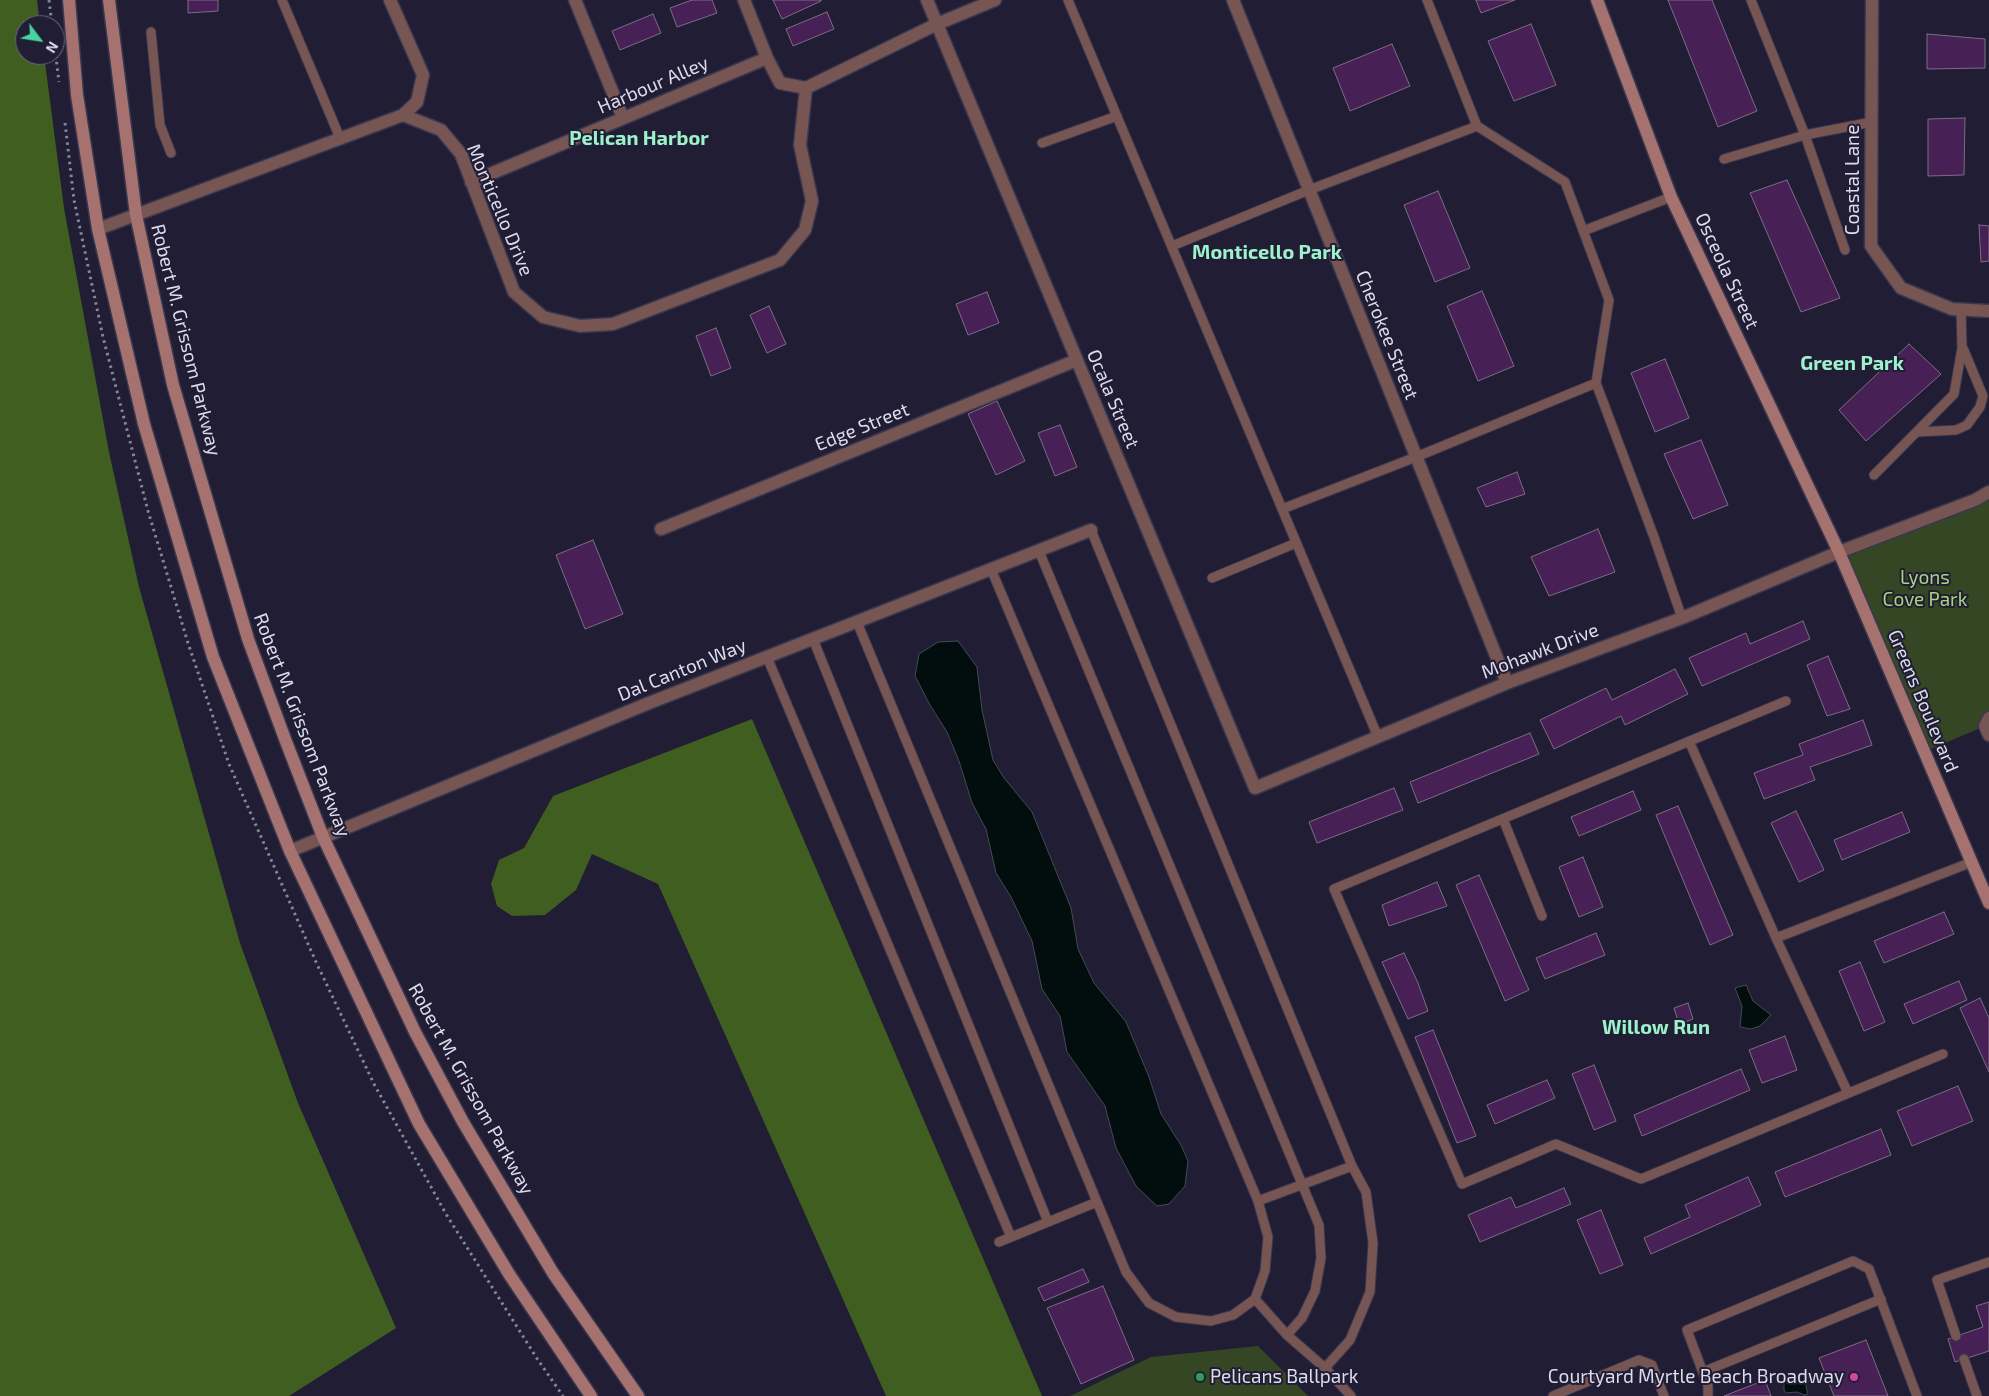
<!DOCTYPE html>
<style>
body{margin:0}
#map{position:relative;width:1989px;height:1396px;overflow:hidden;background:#201d34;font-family:"Exo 2",sans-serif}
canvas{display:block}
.north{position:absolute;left:15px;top:15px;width:50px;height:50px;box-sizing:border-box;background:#201d34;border:1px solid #6c697e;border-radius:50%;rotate:121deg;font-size:14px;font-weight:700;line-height:20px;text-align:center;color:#dddcec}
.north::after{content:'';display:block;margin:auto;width:18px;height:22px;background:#47d49e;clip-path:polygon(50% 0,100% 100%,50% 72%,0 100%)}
</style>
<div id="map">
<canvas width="1989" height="1396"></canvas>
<div class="north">N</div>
</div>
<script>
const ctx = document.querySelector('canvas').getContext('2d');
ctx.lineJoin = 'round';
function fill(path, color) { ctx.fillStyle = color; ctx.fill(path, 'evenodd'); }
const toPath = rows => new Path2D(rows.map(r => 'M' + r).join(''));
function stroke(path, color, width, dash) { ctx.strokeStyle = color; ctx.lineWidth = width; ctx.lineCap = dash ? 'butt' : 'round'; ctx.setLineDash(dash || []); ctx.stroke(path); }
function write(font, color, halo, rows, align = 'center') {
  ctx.font = font + ' "Exo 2",sans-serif'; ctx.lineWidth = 4; ctx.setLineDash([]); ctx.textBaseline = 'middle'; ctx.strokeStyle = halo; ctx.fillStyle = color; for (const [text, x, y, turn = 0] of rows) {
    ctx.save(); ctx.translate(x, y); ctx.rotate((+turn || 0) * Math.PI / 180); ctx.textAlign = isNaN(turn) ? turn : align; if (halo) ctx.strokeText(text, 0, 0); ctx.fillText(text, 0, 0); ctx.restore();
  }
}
fill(toPath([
 [1989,492,1989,718,1985,726,1924,752,1839,552],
 [1258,1346,1308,1396,1070,1396,1151,1357]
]), '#344624');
fill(toPath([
 [0,0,37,0,40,25,25,25,25,55,44,55,64,208,109,452,139,587,240,943,298,1103,396,1328,289,1396,0,1396],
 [752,719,1042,1396,886,1396,658,884,592,854,576,890,545,915,512,916,497,906,491,884,499,860,524,848,553,796]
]), '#3f5e1f');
const water = toPath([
 [958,641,977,667,982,710,993,760,1004,778,1032,812,1071,908,1078,949,1094,983,1126,1022,1149,1077,1161,1114,1181,1145,1188,1161,1185,1186,1169,1204,1157,1206,1136,1186,1116,1148,1105,1106,1067,1052,1060,1016,1042,989,1032,941,1011,897,996,873,986,829,972,803,959,761,947,732,930,705,915,676,919,654,938,642,958,641],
 [1746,985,1753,1001,1771,1015,1760,1026,1751,1029,1740,1027,1742,1006,1735,988,1746,985],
 [1802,1372,1808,1374,1810,1377,1806,1386,1808,1394,1804,1395,1797,1392,1786,1393,1784,1390,1784,1382,1787,1380,1795,1380,1802,1372]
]);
fill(water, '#020d0e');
stroke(water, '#444b51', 1);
const building = toPath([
 [188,0,218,0,218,11,188,13,188,0],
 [692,0,712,0,717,13,677,27,670,8,692,0],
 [773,0,821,0,821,1,782,19,773,0],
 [1476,0,1515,0,1481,13,1476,0],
 [1668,0,1712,0,1757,111,1718,127,1668,0],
 [827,12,834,29,793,46,786,29,827,12],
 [653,14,661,33,620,50,612,31,653,14],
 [1531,24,1556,85,1514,101,1488,41,1531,24],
 [1927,34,1985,39,1985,68,1927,69,1927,34],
 [1392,44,1410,86,1350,111,1333,68,1392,44],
 [1965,118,1964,175,1928,176,1928,119,1965,118],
 [1787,180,1840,298,1801,312,1750,193,1787,180],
 [1438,191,1470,268,1435,282,1404,205,1438,191],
 [1979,225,1989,226,1989,261,1981,262,1979,225],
 [1482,291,1514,366,1478,381,1447,306,1482,291],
 [987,292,999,323,968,335,956,304,987,292],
 [769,306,786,344,767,353,750,315,769,306],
 [716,328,731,368,711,376,696,336,716,328],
 [1909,344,1941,374,1866,441,1839,410,1909,344],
 [1665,359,1689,418,1655,432,1631,373,1665,359],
 [997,401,1025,461,996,475,968,414,997,401],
 [1060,425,1077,467,1055,476,1038,433,1060,425],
 [1701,440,1728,505,1693,519,1664,454,1701,440],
 [1517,472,1525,494,1486,507,1477,488,1517,472],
 [1598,529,1615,572,1549,596,1531,557,1598,529],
 [593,540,623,614,585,629,556,555,593,540],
 [1803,621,1810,639,1702,686,1689,658,1746,633,1750,644,1803,621],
 [1828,656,1850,709,1827,716,1807,665,1828,656],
 [1675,669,1688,694,1625,725,1621,716,1554,749,1540,720,1606,688,1612,700,1675,669],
 [1863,720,1872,745,1810,767,1815,780,1764,799,1754,773,1803,755,1799,744,1863,720],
 [1530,733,1539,754,1418,803,1410,782,1530,733],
 [1394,788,1403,810,1317,843,1309,822,1394,788],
 [1633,791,1641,810,1579,836,1571,817,1633,791],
 [1678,806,1733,935,1710,945,1656,815,1678,806],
 [1796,811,1824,870,1799,882,1771,823,1796,811],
 [1902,812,1910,832,1842,860,1834,840,1902,812],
 [1583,857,1603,907,1579,917,1559,867,1583,857],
 [1479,875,1529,990,1505,1001,1456,885,1479,875],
 [1437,882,1447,906,1389,926,1382,905,1437,882],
 [1944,912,1954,934,1884,963,1874,941,1944,912],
 [1596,933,1605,955,1545,979,1536,958,1596,933],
 [1404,953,1418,983,1428,1011,1408,1019,1382,962,1404,953],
 [1860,962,1885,1022,1864,1031,1839,971,1860,962],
 [1959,981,1967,1000,1913,1024,1904,1004,1959,981],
 [1980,998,1989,1018,1989,1072,1960,1008,1980,998],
 [1688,1003,1693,1019,1679,1024,1674,1008,1688,1003],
 [1433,1030,1476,1136,1457,1143,1415,1037,1433,1030],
 [1785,1036,1797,1070,1762,1083,1749,1050,1785,1036],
 [1594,1065,1616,1121,1594,1130,1572,1074,1594,1065],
 [1741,1069,1750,1090,1642,1136,1634,1115,1741,1069],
 [1547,1080,1555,1098,1495,1124,1487,1105,1547,1080],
 [1958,1086,1973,1121,1912,1146,1897,1111,1958,1086],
 [1881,1129,1891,1155,1785,1197,1775,1172,1881,1129],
 [1748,1177,1761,1205,1651,1254,1644,1238,1690,1217,1685,1205,1748,1177],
 [1564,1188,1571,1204,1480,1242,1468,1215,1511,1197,1516,1208,1564,1188],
 [1601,1210,1623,1265,1600,1274,1577,1220,1601,1210],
 [1083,1269,1089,1282,1044,1301,1038,1288,1083,1269],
 [1103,1286,1134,1360,1081,1384,1047,1308,1103,1286],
 [1989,1302,1989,1351,1955,1362,1948,1339,1983,1327,1976,1306,1989,1302],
 [1866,1340,1888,1396,1834,1396,1819,1358,1866,1340],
 [1765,1380,1771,1396,1724,1396,1765,1380]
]);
fill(building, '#472156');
stroke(building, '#7d6c85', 1);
const lane = toPath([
 [282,0,340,138],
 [1068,0,1378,737],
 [1427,0,1477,126,1565,182,1609,300,1596,383,1654,537,1682,618],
 [1751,0,1805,135,1845,250],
 [151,32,160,125,171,153],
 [1042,143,1117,116],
 [1724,159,1805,135,1872,122],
 [1583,231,1671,197],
 [1172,246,1309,190,1477,126],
 [1917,432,1956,430,1967,425,1980,407,1983,396,1963,348],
 [1874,475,1954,394,1962,348,1961,309],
 [1282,509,1416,457,1596,383],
 [1091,530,1352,1166,1366,1192,1373,1243,1370,1292,1350,1340,1325,1368],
 [1039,551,1319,1225,1321,1258,1315,1291,1302,1318,1287,1335],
 [1212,578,1296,543],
 [857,622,1126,1272,1149,1303,1176,1317,1211,1321,1233,1315,1255,1299,1265,1271,1268,1237,1258,1201,991,569],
 [813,639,1048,1222],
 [767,657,1011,1237],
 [1786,701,1334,889,1462,1184,1556,1144,1641,1179,1943,1054],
 [1689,741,1776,938,1848,1093],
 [1503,819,1542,916],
 [1776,938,1972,862],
 [1258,1201,1352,1166],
 [999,1242,1097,1202],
 [1255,1299,1287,1335,1325,1368,1351,1396],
 [1956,1336,1937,1280,1989,1262],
 [1964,1359,1977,1396],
 [1703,1372,1881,1299],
 [1553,1396,1639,1360,1652,1365,1664,1396],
 [1708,1396,1708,1386,1687,1330,1853,1261,1869,1269,1917,1396]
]);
const street = toPath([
 [575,0,623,118],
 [744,0,767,58,780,83,806,88,937,24,995,0],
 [927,0,1255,788,1507,683,1682,618,1839,552,1975,500,1989,492],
 [1233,0,1507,683],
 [1872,0,1871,246,1901,288,1952,309,1989,311],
 [403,115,441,130,461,154,514,292,543,317,580,326,613,324,780,260,805,230,812,201,800,145,806,88],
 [471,182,767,58],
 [98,229,403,115,417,102,423,75,390,0],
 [661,529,1077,360],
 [1989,718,1985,726,1989,735],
 [290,851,649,703,1091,530]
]);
const secondary = toPath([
 [69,0,77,95,98,229,144,424,213,657,290,851,419,1124,509,1274,591,1396],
 [109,0,136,215,173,385,248,639,285,739,323,837,415,1032,463,1122,553,1273,638,1396],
 [1597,0,1671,197,1839,552,1989,903]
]);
stroke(lane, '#3a384e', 11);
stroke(street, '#3a384e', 15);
stroke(secondary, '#3a384e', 15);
stroke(toPath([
 [49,0,52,25],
 [55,49,59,82],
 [65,123,74,200,103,337,148,511,188,643,229,764,316,962,374,1084,446,1214,538,1360,563,1396]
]), '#878598', 3, [2.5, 4]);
stroke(lane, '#765553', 9);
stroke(street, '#765553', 12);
stroke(secondary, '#a6726f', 12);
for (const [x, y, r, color] of [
 [1200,1377,5,"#2e9e5b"],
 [1854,1377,5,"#d1479c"]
]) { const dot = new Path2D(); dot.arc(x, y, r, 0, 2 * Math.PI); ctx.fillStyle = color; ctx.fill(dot); stroke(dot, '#201d34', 2); }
write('19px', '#dddcec', '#201d34', [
 ["Harbour Alley",653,85,-23],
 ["Coastal Lane",1853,180,-90],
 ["Monticello Drive",500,210,67],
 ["Osceola Street",1727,271,65],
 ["Cherokee Street",1387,335,68],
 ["Robert M. Grissom Parkway",186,340,76],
 ["Ocala Street",1113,399,67],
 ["Edge Street",862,427,-22],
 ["Mohawk Drive",1540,651,-21],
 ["Dal Canton Way",682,670,-22],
 ["Greens Boulevard",1923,701,67],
 ["Robert M. Grissom Parkway",302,725,69],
 ["Robert M. Grissom Parkway",471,1089,61]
]);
write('19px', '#a6d67d', '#201d34', [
 ["Lyons",1925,578],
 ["Cove Park",1925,600]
]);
write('19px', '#dddcec', '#201d34', [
 ["Pelicans Ballpark",1210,1377],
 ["Courtyard Myrtle Beach Broadway",1844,1377,"right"]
], 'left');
write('bold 20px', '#9df2cb', '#201d34', [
 ["Pelican Harbor",639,138],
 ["Monticello Park",1267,252],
 ["Green Park",1852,363],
 ["Willow Run",1656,1027]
]);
</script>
